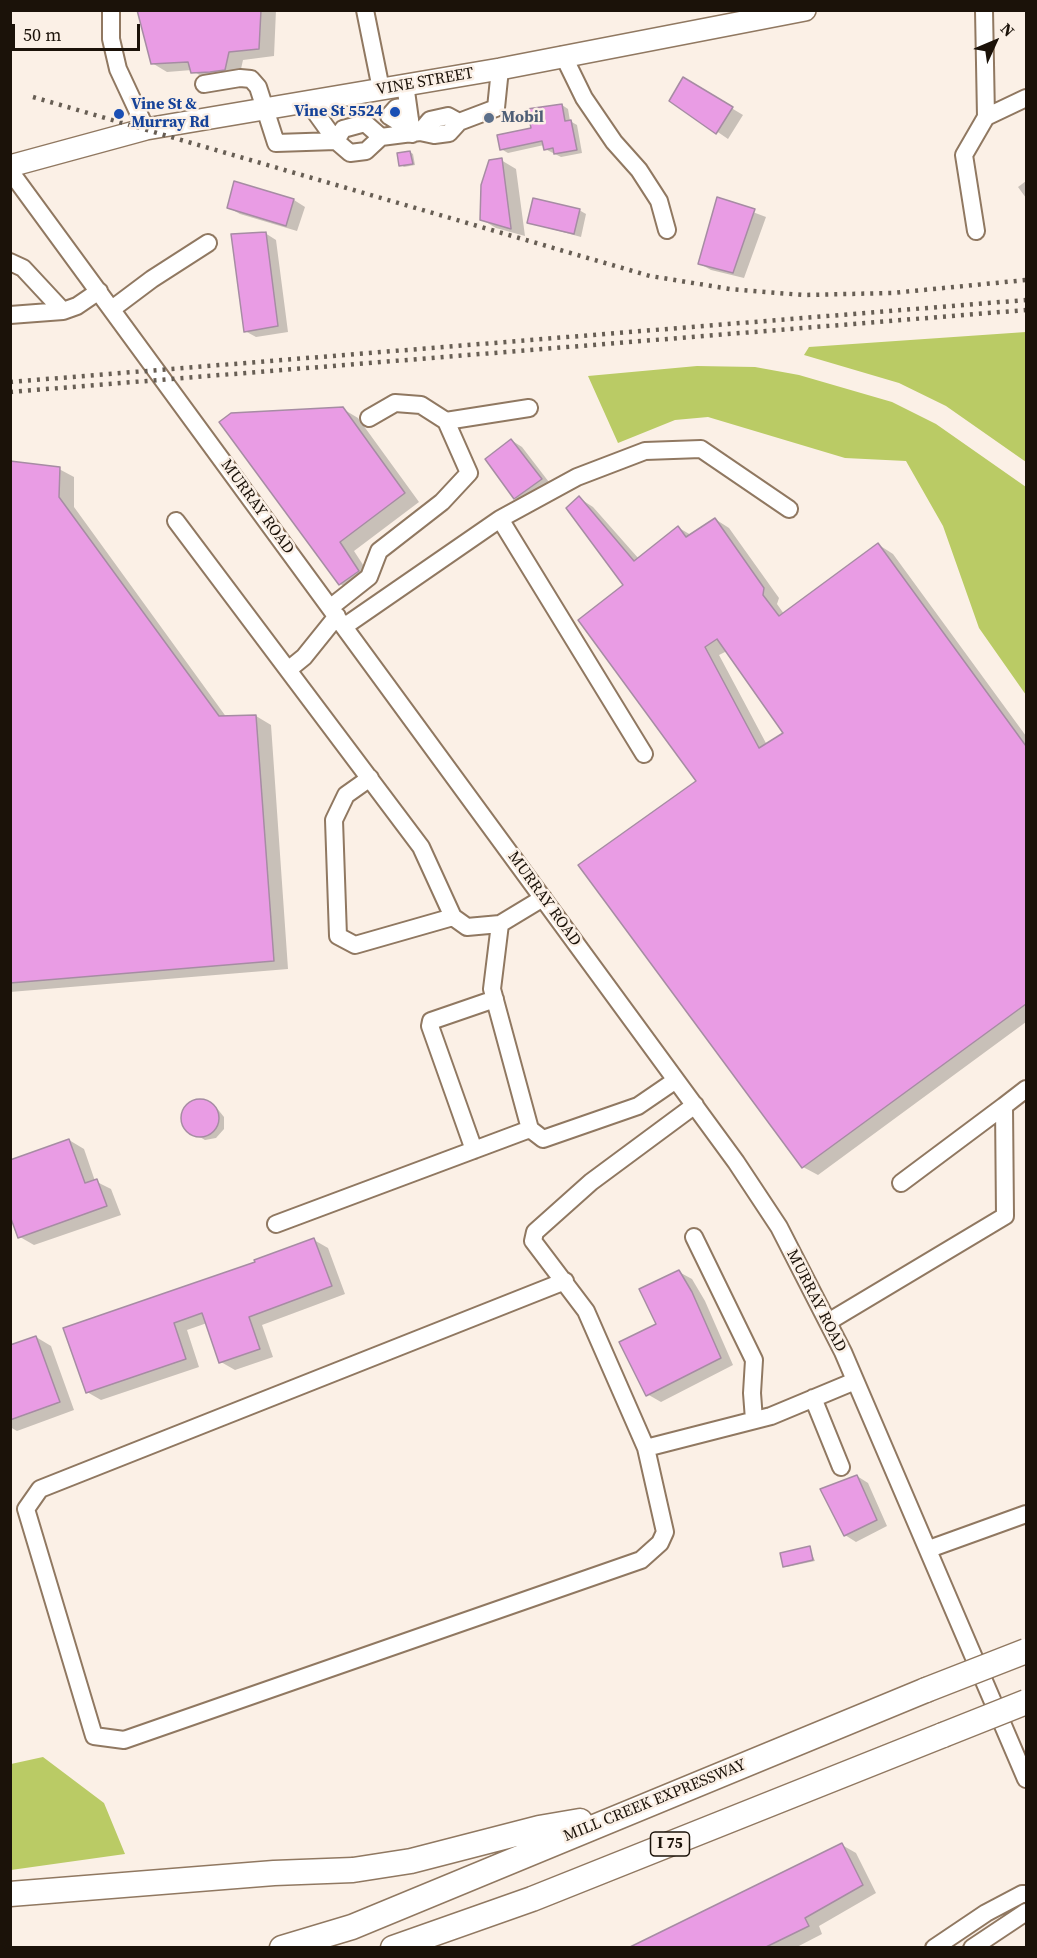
<!DOCTYPE html>
<style>
body{margin:0}
#map{position:relative;width:1037px;height:1958px;overflow:hidden;background:#fbf0e6;font-family:"Source Serif 4",serif}
canvas{display:block}
.frame{position:absolute;inset:0;border:12px solid #1b1209;pointer-events:none}
.north{position:absolute;left:965px;top:12px;width:60px;height:60px;-webkit-text-stroke:4px #fbf0e6;paint-order:stroke;rotate:46deg;font-size:16px;font-weight:700;line-height:24px;text-align:center;color:#1b1209}
.north::after{content:'';display:block;margin:auto;width:21px;height:27px;background:#1b1209;clip-path:polygon(50% 0,100% 100%,50% 72%,0 100%)}
.scale{position:absolute;left:12px;top:24px;width:128px;height:27px;box-sizing:border-box;border:3px solid #1b1209;border-top:0;padding-left:8px;font-size:18px;line-height:21px;white-space:nowrap;color:#1b1209;-webkit-text-stroke:4px #fbf0e6;paint-order:stroke}
</style>
<div id="map">
<canvas width="1037" height="1958"></canvas>
<div class="frame"></div>
<div class="north">N</div>
<div class="scale">50 m</div>
</div>
<script>
const ctx = document.querySelector('canvas').getContext('2d');
ctx.lineJoin = 'round';
function fill(path, color) { ctx.fillStyle = color; ctx.fill(path, 'evenodd'); }
const toPath = rows => new Path2D(rows.map(r => 'M' + r).join(''));
function stroke(path, color, width, dash) { ctx.strokeStyle = color; ctx.lineWidth = width; ctx.lineCap = dash ? 'butt' : 'round'; ctx.setLineDash(dash || []); ctx.stroke(path); }
function write(font, color, halo, rows, align = 'center') {
  ctx.font = font + ' "Source Serif 4",serif'; ctx.lineWidth = 5; ctx.setLineDash([]); ctx.textBaseline = 'middle'; ctx.strokeStyle = halo; ctx.fillStyle = color; for (const [text, x, y, turn = 0] of rows) {
    ctx.save(); ctx.translate(x, y); ctx.rotate((+turn || 0) * Math.PI / 180); ctx.textAlign = isNaN(turn) ? turn : align; if (halo) ctx.strokeText(text, 0, 0); ctx.fillText(text, 0, 0); ctx.restore();
  }
}
fill(toPath([
 [1026,332,1026,462,946,406,899,383,804,355,809,347],
 [697,366,755,367,799,375,892,402,936,424,1026,487,1026,695,979,628,943,526,906,461,845,458,708,417,675,420,618,443,588,376],
 [43,1757,104,1803,125,1854,11,1870,11,1764]
]), '#bacb65');
fill(toPath([
 [139,10,276,10,274,56,243,60,239,78,207,80,192,70,167,72,152,63],
 [683,79,743,115,728,139,671,100],
 [562,105,568,109,570,121,577,125,582,153,561,157,545,149,544,145,508,153,501,149,532,129],
 [410,152,413,154,415,165,404,167,401,165],
 [501,160,516,169,525,236,496,228,481,219],
 [1026,181,1026,198,1018,187],
 [235,182,294,200,305,207,297,231,240,214,229,208],
 [718,199,766,217,744,278,711,270,700,264],
 [579,210,586,214,581,237,529,223],
 [265,233,276,240,288,332,256,337,245,331],
 [343,409,358,418,419,502,354,551,373,580,355,592,340,584,221,423],
 [511,440,522,447,552,486,526,504,515,498,487,459],
 [10,463,59,469,74,477,74,507,227,718,256,716,271,725,288,969,10,992],
 [579,498,593,507,639,559,679,528,691,535,715,519,729,528,779,598,777,604,784,614,879,545,893,554,1026,736,1026,1022,818,1175,803,1167,698,781,625,585],
 [727,651,786,733,767,745,719,655],
 [196,1100,216,1107,224,1117,224,1129,216,1138,205,1140,186,1129,182,1118,186,1107],
 [69,1140,84,1149,95,1181,111,1189,121,1215,34,1245,20,1237],
 [314,1240,328,1248,345,1294,262,1325,273,1357,235,1370,221,1362,207,1323,187,1330,199,1367,101,1400,87,1392,65,1329,257,1263],
 [679,1272,692,1279,705,1301,733,1365,661,1402,647,1394,658,1325],
 [36,1337,51,1346,74,1410,17,1431,10,1427,10,1347],
 [857,1476,868,1483,887,1526,856,1542,845,1535],
 [809,1547,815,1561,787,1567,784,1566],
 [842,1845,856,1853,876,1893,819,1926,822,1934,795,1948,645,1948,643,1943]
]), '#0003');
const building = toPath([
 [137,10,261,10,259,49,229,52,225,70,210,72,191,73,188,62,151,64,137,10],
 [683,77,733,107,716,134,669,101,683,77],
 [562,104,565,121,571,120,577,150,554,154,553,148,544,150,542,141,500,150,497,135,531,128,527,109,562,104],
 [410,151,413,164,399,166,397,153,410,151],
 [502,158,511,228,511,229,480,220,481,185,489,160,502,158],
 [234,181,294,199,286,226,227,208,234,181],
 [717,197,755,209,733,273,698,264,717,197],
 [533,198,580,209,574,234,527,223,533,198],
 [266,232,278,326,244,332,231,234,266,232],
 [343,407,405,493,340,542,359,571,339,585,219,422,231,413,343,407],
 [511,439,542,479,514,499,485,459,511,439],
 [10,461,60,467,59,497,219,716,256,715,274,961,10,983,10,461],
 [579,496,634,561,678,526,686,537,715,518,764,588,763,595,779,616,878,543,1026,746,1026,1004,802,1168,578,865,696,781,578,620,623,585,566,508,579,496],
 [717,639,783,733,759,748,705,647,717,639],
 '181 1118a19 19 0 1 1 38 0a19 19 0 1 1-38 0Z',
 [69,1139,85,1183,97,1179,107,1206,18,1238,10,1216,10,1160,69,1139],
 [314,1238,332,1286,249,1317,260,1349,219,1363,202,1313,174,1323,186,1359,86,1393,63,1328,255,1262,254,1260,314,1238],
 [679,1270,692,1292,721,1358,646,1396,619,1342,656,1324,639,1289,679,1270],
 [36,1336,60,1402,10,1420,10,1345,36,1336],
 [857,1475,877,1520,844,1536,820,1489,857,1475],
 [810,1546,813,1560,783,1567,780,1553,810,1546],
 [842,1843,863,1885,805,1918,809,1926,766,1947,630,1947,842,1843]
]);
fill(building, '#e99ce4');
stroke(building, '#a68ca3', 1.5);
const minor = toPath([
 [111,10,111,39,118,69,146,129],
 [365,10,381,89],
 [563,55,584,98,614,142,639,170,659,201,667,230],
 [204,84,240,78,251,79,258,87,276,143,336,141,350,153,366,151,381,137,420,132,434,135,449,133,459,122,496,108,500,69],
 [405,84,412,134],
 [308,102,336,141,343,129,365,123,381,137],
 [408,106,396,108,389,116,397,121,410,119],
 [986,117,1026,98],
 [420,132,430,120,448,116,459,122],
 [10,171,736,1162,779,1227,843,1352,1026,1779],
 [976,231,964,155,986,117,984,10],
 [10,262,23,268,63,311],
 [112,309,152,279,208,243],
 [10,315,63,311,77,306,99,291],
 [369,418,395,403,421,405,446,421],
 [500,519,577,477,645,451,701,449,789,509],
 [176,521,421,847,453,917,467,927,500,924],
 [331,607,369,577,379,551,442,502,469,473,446,421,529,408],
 [345,626,500,519,644,754],
 [288,670,304,657,337,616],
 [370,778,346,795,334,820,338,936,355,945,453,917],
 [543,898,500,924,492,989,530,1129,543,1139,638,1106,676,1080],
 [695,1105,591,1182,535,1232,533,1241,586,1311,646,1448,771,1416,855,1381],
 [474,1150,430,1026,431,1021,495,999],
 [901,1183,1004,1106],
 [276,1224,530,1129],
 [694,1237,754,1360,752,1393,754,1420],
 [565,1281,40,1489,26,1509,94,1736,124,1740,641,1560,660,1543,665,1532,646,1448],
 [828,1322,1005,1216,1004,1106,1026,1089],
 [813,1398,841,1467],
 [929,1549,1026,1514],
 [934,1948,986,1913,1022,1894,1026,1894],
 [972,1948,1026,1912]
]);
const major = toPath([
 [10,166,146,129,500,69,805,10]
]);
const highway = toPath([
 [10,1894,274,1873,353,1870,411,1861,539,1828,580,1821],
 [282,1948,352,1927,926,1690],
 [393,1948,532,1899,943,1735]
]);
stroke(minor, '#907861', 20);
stroke(major, '#907861', 24);
stroke(highway, '#907861', 27);
stroke(minor, '#fff', 16);
stroke(major, '#fff', 21);
stroke(highway, '#fff', 24);
stroke(toPath([
 [33,97,650,276,730,289,803,295,892,293,1026,280],
 [10,382,1026,300],
 [10,392,1026,310]
]), '#675e54', 4.5, [3, 6]);
const highwayBridge = toPath([
 [926,1690,1026,1651],
 [943,1735,1026,1702]
]);
stroke(highwayBridge, '#907861', 27, []);
stroke(highwayBridge, '#fff', 24);
for (const [x, y, r, color] of [
 [395,112,6,"#1a4fb4"],
 [119,114,6,"#1a4fb4"],
 [489,118,6,"#5c6f8a"]
]) { const dot = new Path2D(); dot.arc(x, y, r, 0, 2 * Math.PI); ctx.fillStyle = color; ctx.fill(dot); stroke(dot, '#fbf0e6', 2); }
for (const [x, y, w] of [
 [670,1844,39]
]) { const box = new Path2D(); box.roundRect(x - w / 2, y - 12, w, 24, 4.5); ctx.fillStyle = '#fbf0e6'; ctx.fill(box); stroke(box, '#1b1209', 1.5); }
write('bold 15px', '#1b1209', null, [
 ["I 75",670,1844]
]);
write('16px', '#1b1209', '#fbf0e6', [
 ["VINE STREET",425,82,-10],
 ["MURRAY ROAD",257,507,54],
 ["MURRAY ROAD",544,899,54],
 ["MURRAY ROAD",816,1301,63],
 ["MILL CREEK EXPRESSWAY",655,1801,-22]
]);
write('bold 16px', '#164399', '#fbf0e6', [
 ["Vine St &",131,105],
 ["Murray Rd",131,123],
 ["Vine St 5524",383,112,"right"]
], 'left');
write('bold 16px', '#4e5e75', '#fbf0e6', [
 ["Mobil",501,118]
], 'left');
</script>
